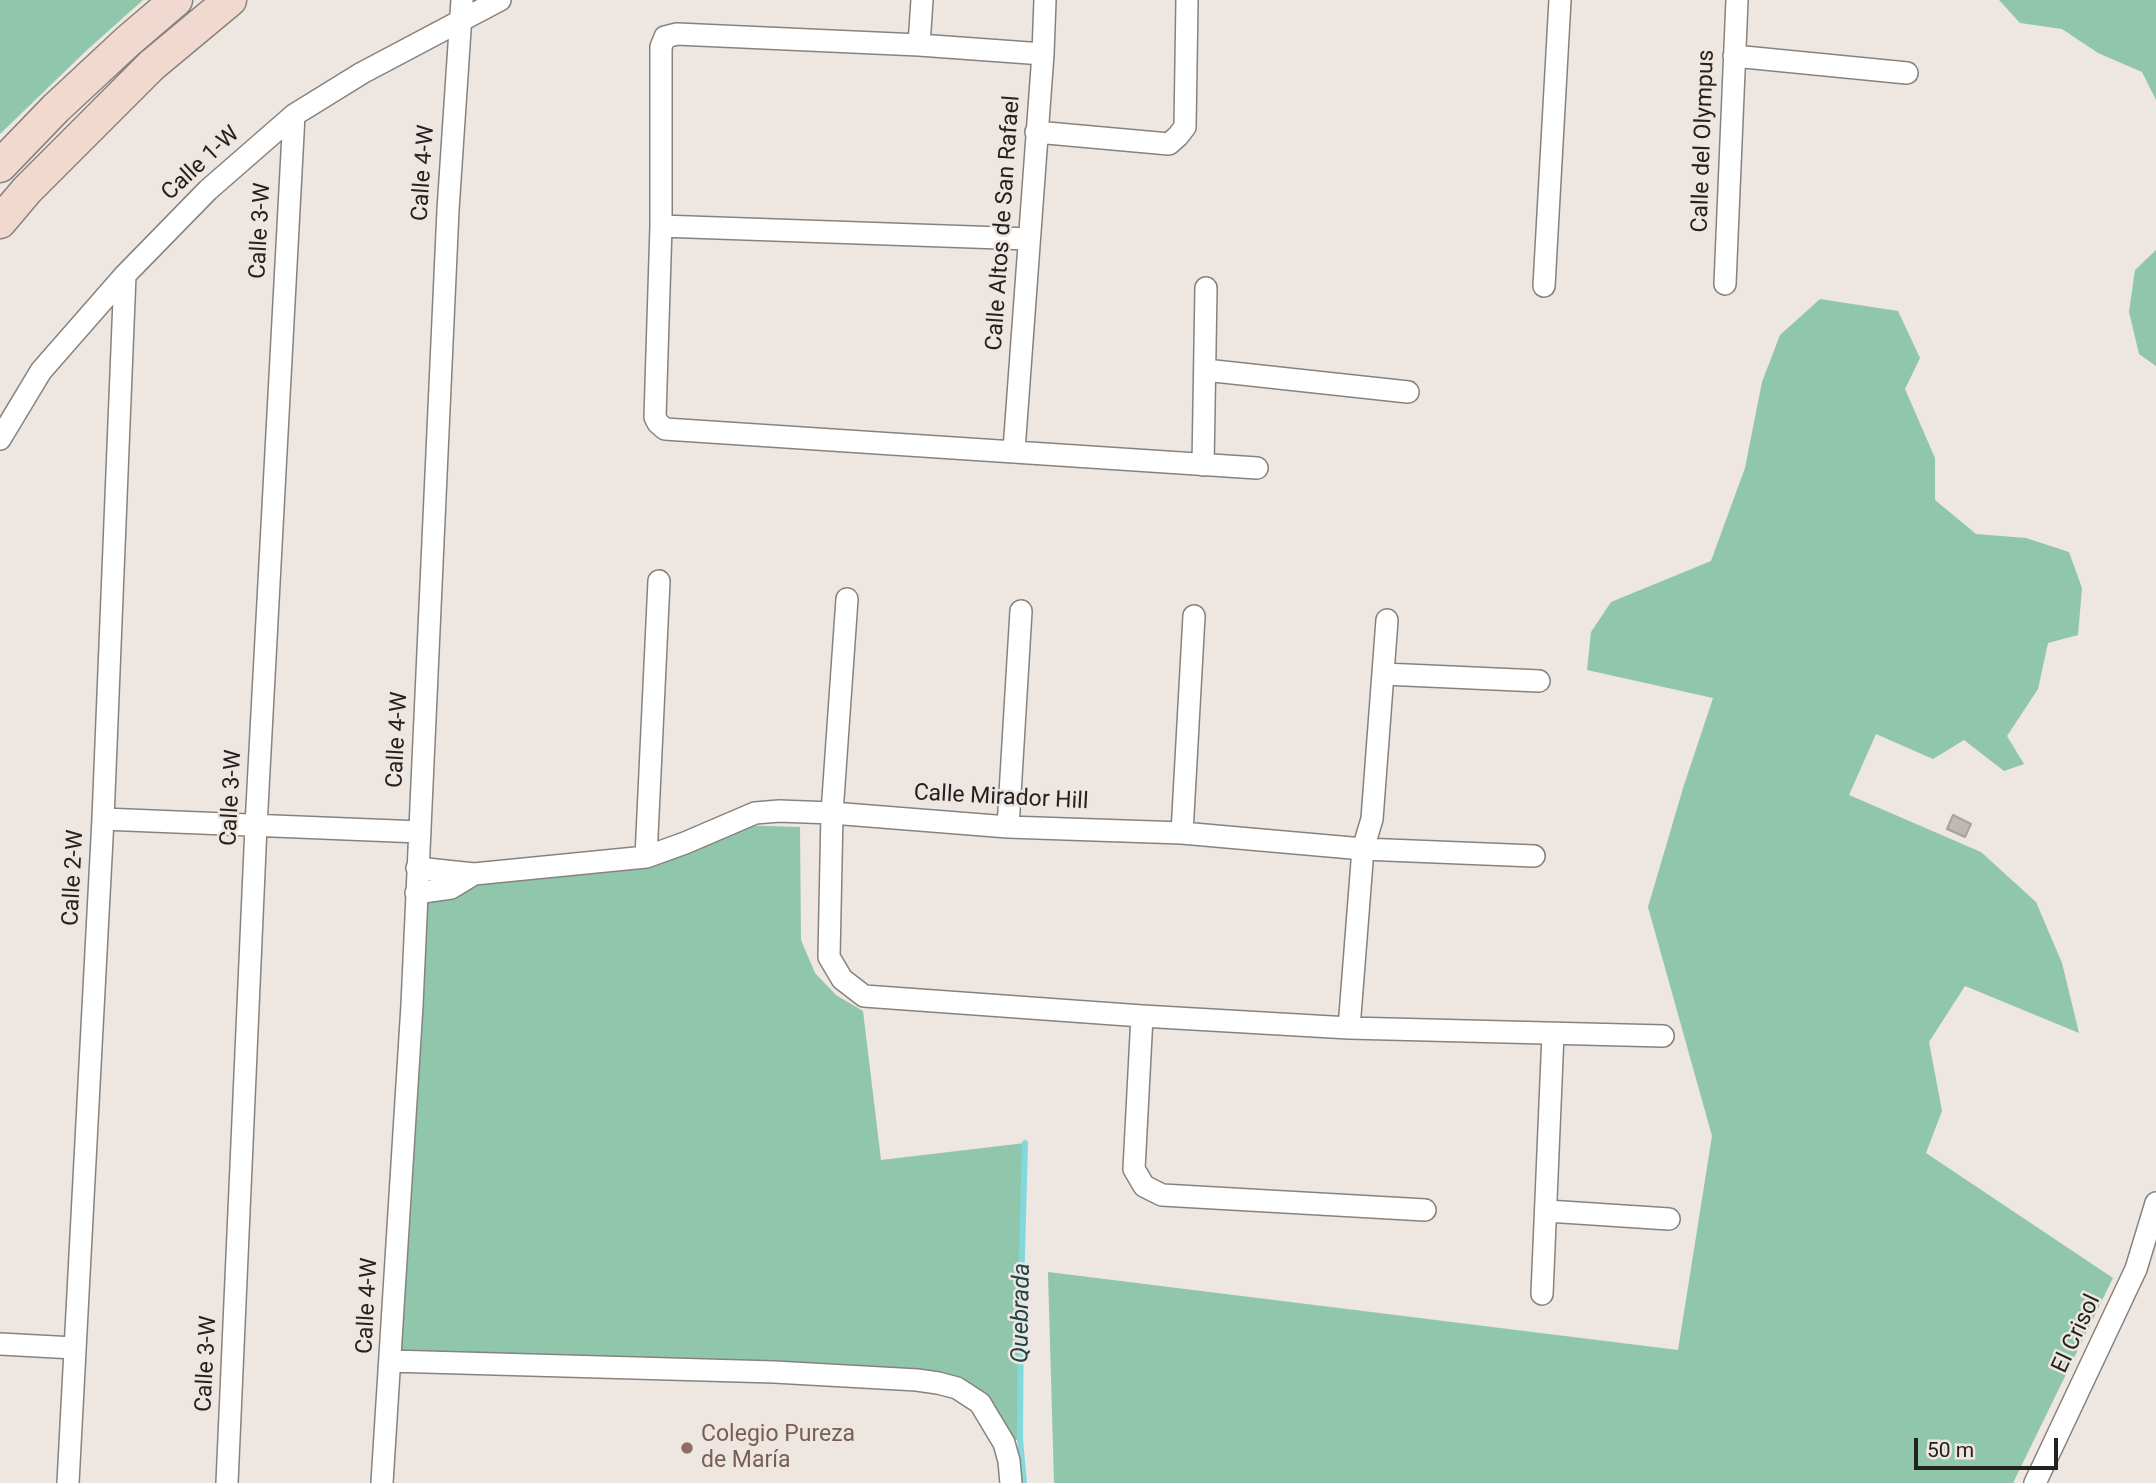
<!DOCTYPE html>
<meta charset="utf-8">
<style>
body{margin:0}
#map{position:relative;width:2156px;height:1483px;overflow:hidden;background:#ede6e1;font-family:Roboto,sans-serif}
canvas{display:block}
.scale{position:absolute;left:1914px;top:1438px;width:144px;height:32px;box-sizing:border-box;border:4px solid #242120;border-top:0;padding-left:9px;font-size:21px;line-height:24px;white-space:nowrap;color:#242120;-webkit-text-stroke:5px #ede6e1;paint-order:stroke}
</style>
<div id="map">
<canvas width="2156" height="1483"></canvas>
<div class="scale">50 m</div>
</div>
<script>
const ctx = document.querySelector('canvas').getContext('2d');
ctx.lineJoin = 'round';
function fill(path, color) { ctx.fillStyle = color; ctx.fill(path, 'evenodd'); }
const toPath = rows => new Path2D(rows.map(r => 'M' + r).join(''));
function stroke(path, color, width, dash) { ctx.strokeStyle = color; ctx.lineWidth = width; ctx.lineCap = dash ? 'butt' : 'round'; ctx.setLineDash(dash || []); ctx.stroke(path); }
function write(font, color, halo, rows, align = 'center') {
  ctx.font = font + ' Roboto,sans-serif'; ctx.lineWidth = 5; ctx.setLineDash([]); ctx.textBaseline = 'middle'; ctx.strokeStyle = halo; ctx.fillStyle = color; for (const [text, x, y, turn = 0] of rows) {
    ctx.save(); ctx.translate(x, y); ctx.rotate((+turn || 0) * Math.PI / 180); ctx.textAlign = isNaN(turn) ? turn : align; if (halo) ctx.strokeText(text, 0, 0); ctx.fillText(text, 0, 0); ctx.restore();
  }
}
fill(toPath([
 [0,0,143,0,87,50,0,134],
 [1999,0,2156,0,2156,100,2142,72,2098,53,2062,29,2020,23],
 [2156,250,2156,366,2139,354,2129,312,2135,270],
 [1820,299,1898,311,1920,358,1905,389,1935,458,1935,500,1976,534,2026,538,2069,552,2082,588,2078,635,2048,643,2038,689,2007,736,2024,764,2004,771,1964,740,1933,759,1876,734,1849,795,1981,852,2036,902,2062,963,2079,1033,1965,986,1929,1042,1942,1111,1926,1153,2113,1278,2013,1483,1054,1483,1048,1272,1678,1350,1712,1136,1648,907,1684,785,1713,698,1587,670,1591,632,1611,602,1711,561,1745,468,1762,382,1780,335],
 [734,825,800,827,801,940,815,973,836,995,863,1011,881,1160,1025,1143,1020,1439,1004,1443,957,1388,391,1361,416,901,499,879]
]), '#90c6ab');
stroke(toPath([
 [1024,1483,1020,1439,1021,1292,1025,1143]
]), '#83d8db', 6);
const building = toPath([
 [1953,815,1971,824,1965,837,1947,829,1953,815]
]);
fill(building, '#bfb9b4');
stroke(building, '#a8a29d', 2);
const minor = toPath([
 [919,45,922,0],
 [1043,54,919,45,677,34,665,37,661,47,661,226,655,417,658,423,665,429,1257,468],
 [1734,56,1907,73],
 [1036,132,1169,144,1178,136,1185,127,1187,0],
 [661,226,1029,239],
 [1725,284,1737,0],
 [1544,286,1560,0],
 [1205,370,1408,392],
 [0,439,41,371,125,275,208,190,294,115,362,73,500,0],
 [1014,450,1043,54,1045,0],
 [1203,465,1206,288],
 [847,599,832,813,829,957,842,979,864,996,1142,1016,1349,1028,1663,1036],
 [1384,674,1539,681],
 [103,819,420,832],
 [1008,827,1021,611],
 [1182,833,1194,616],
 [646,857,659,581],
 [417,868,474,874,646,857,685,843,755,813,779,811,832,813,1008,827,1182,833,1363,849,1534,856],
 [416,893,451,888,474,874],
 [1142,1016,1134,1169,1144,1186,1162,1195,1425,1210],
 [1349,1028,1363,849,1372,819,1387,620],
 [1547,1211,1669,1219],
 [1542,1294,1553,1034],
 [0,1344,74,1348],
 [391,1361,774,1372,917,1380,938,1383,957,1388,980,1403,1004,1443,1009,1461,1011,1483],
 [68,1483,103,819,125,275],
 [227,1483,256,826,294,115],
 [382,1483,412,1005,448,210,462,0],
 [2035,1483,2136,1269,2156,1203]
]);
const secondary = toPath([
 [0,166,56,108,128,41,176,0],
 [0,222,27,190,152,65,230,0]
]);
stroke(minor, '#88827e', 24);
stroke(secondary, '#88827e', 35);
stroke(minor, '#fff', 21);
stroke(secondary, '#f2d9d0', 32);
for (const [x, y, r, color] of [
 [687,1448,7,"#8d6e63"]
]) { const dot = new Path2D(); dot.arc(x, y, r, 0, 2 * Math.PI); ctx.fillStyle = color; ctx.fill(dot); stroke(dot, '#ede6e1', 2.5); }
write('23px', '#242120', '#ede6e1', [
 ["Calle del Olympus",1704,141,-88],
 ["Calle 1-W",201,164,-43],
 ["Calle 4-W",424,173,-86],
 ["Calle Altos de San Rafael",1004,223,-86],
 ["Calle 3-W",261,231,-87],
 ["Calle 4-W",398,740,-87],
 ["Calle 3-W",232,798,-87],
 ["Calle Mirador Hill",1001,798,3],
 ["Calle 2-W",74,878,-87],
 ["Calle 4-W",368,1306,-87],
 ["El Crisol",2077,1334,-65],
 ["Calle 3-W",207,1364,-87]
]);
write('23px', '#785e54', '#ede6e1', [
 ["Colegio Pureza",701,1435],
 ["de María",701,1461]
], 'left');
write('italic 24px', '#1e4648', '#ede6e1', [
 ["Quebrada",1022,1313,-89]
]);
</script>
